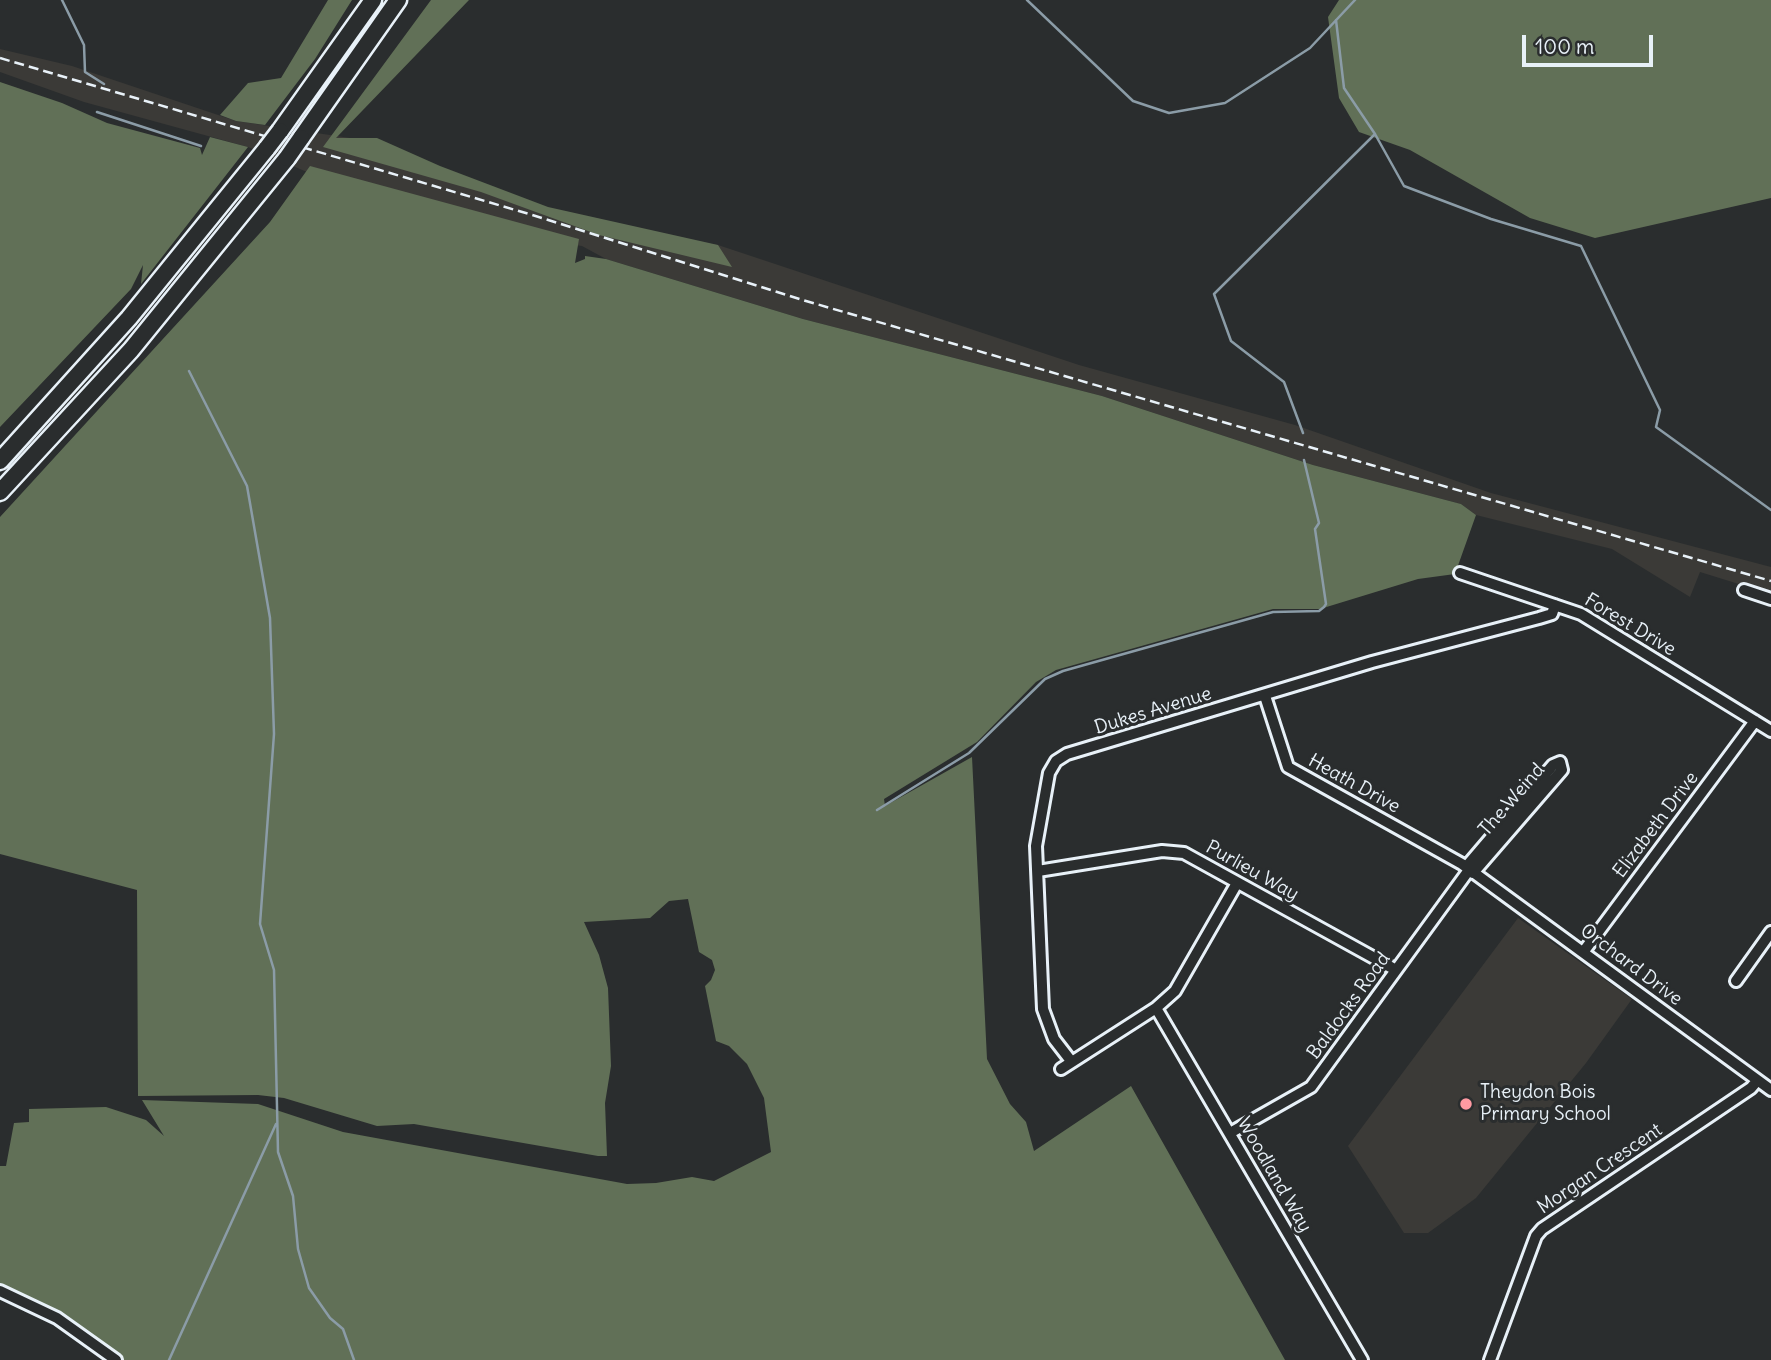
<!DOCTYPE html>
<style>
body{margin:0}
#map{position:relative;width:1771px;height:1360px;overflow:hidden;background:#2a2d2e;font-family:Delius,sans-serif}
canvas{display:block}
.scale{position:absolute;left:1522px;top:35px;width:131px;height:32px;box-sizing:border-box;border:4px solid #e8f1f8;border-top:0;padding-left:9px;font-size:21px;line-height:24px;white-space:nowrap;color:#e8f1f8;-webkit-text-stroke:5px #2a2d2e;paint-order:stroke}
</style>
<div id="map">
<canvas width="1771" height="1360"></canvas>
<div class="scale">100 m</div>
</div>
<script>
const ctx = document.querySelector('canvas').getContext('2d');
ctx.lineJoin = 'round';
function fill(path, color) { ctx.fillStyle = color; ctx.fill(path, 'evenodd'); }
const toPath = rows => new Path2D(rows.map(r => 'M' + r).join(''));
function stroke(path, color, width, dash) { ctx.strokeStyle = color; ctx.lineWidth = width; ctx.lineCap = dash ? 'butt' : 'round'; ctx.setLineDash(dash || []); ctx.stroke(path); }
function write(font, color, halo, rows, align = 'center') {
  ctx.font = font + ' Delius,sans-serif'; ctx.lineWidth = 6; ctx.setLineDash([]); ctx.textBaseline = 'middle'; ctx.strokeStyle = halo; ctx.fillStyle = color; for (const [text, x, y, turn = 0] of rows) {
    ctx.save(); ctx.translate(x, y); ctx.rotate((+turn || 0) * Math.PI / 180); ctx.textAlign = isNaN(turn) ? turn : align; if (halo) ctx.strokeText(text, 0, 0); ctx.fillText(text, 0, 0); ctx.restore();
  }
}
fill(toPath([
 [0,49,72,66,236,121,377,142,583,223,718,245,1079,365,1295,425,1491,493,1771,567,1771,594,1700,572,1690,597,1612,549,1476,515,1461,504,1313,465,1102,396,803,319,606,259,582,246,550,242,340,186,248,147,84,102,0,72],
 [1518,918,1632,999,1586,1063,1476,1198,1428,1233,1404,1233,1348,1146]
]), '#3b3a37');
fill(toPath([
 [328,0,352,0,315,59,265,125,236,121,220,115,248,83,281,78],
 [431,0,469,0,336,138,377,138,440,166,548,207,718,245,732,267,599,235,481,192,323,147],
 [1339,0,1771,0,1771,198,1595,238,1530,218,1410,150,1359,132,1339,98,1328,17],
 [0,82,62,103,107,123,200,148,202,155,210,137,248,147,141,284,143,265,131,289,0,427],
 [310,166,579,239,575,263,585,259,585,256,606,259,803,319,1102,396,1313,465,1461,504,1476,515,1455,574,1418,579,1320,609,1273,609,1056,670,1036,682,977,742,884,799,885,806,972,757,987,1059,1010,1104,1026,1122,1034,1151,1131,1086,1285,1360,120,1360,85,1330,58,1314,0,1288,0,1166,6,1166,14,1123,29,1122,29,1109,106,1107,146,1120,164,1136,142,1100,258,1104,343,1132,627,1184,656,1183,692,1177,714,1181,771,1152,764,1098,747,1064,729,1046,716,1041,705,986,711,980,715,970,712,960,699,952,688,899,669,901,650,918,584,922,599,955,608,988,611,1066,605,1103,607,1156,598,1156,414,1124,377,1126,284,1098,258,1095,138,1096,137,890,0,854,0,517,270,222]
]), '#617057');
stroke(toPath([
 [62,0,84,45,85,72,104,84],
 [1027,0,1133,101,1169,113,1225,103,1310,48,1355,0],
 [1336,20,1344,88,1375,134,1404,186,1491,219,1581,246,1660,410,1656,427,1771,510],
 [97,112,201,146],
 [189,371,247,486,270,618,274,734,260,924,274,970,278,1152,293,1196,298,1249,309,1288,330,1318,343,1329,354,1360],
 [1303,433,1284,382,1231,341,1214,294,1375,134],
 [877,810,969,753,1045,679,1063,671,1273,612,1319,611,1324,607,1326,604,1315,529,1319,523,1304,460],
 [169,1360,276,1124]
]), '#8b9ca7', 2.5);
const minor = toPath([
 [1460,573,1581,614,1771,731],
 [1744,590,1771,599],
 [1265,696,1288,767,1462,864,1771,1090],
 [1466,867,1553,765,1560,762,1562,770,1473,873],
 [1038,871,1162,851,1184,853,1396,970],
 [1584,951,1755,721],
 [1736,981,1771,932],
 [1156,1008,1362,1360],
 [1071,1061,1054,1039,1043,1009,1036,846,1049,773,1056,761,1067,754,1372,662,1539,618,1552,614,1555,605],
 [1061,1069,1156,1008,1175,991,1237,883],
 [1230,1133,1311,1087,1469,870],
 [0,1291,57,1318,116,1360],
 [1490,1360,1536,1236,1542,1229,1751,1088,1757,1081]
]);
const highway = toPath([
 [280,131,373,0],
 [301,138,398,0],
 [0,461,129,318,267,148],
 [0,492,131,350,287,158]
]);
stroke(minor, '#e8f1f8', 16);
stroke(highway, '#e8f1f8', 21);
stroke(minor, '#2a2d2e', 10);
stroke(highway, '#2a2d2e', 16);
stroke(toPath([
 [0,58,529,214,806,301,1771,581]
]), '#e8f1f8', 2.5, [10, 5]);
const highwayBridge = toPath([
 [267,148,280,131],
 [287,158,301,138]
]);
stroke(highwayBridge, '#e8f1f8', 21, []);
stroke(highwayBridge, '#2a2d2e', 16);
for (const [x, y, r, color] of [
 [1466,1104,7,"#ff9aa2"]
]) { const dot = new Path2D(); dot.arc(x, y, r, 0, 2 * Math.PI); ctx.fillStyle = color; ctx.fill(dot); stroke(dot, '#2a2d2e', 2.5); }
write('19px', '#e8f1f8', '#2a2d2e', [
 ["Forest Drive",1630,625,31],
 ["Dukes Avenue",1153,711,-17],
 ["Heath Drive",1354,784,29],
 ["The Weind",1512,800,-49],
 ["Elizabeth Drive",1656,825,-53],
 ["Purlieu Way",1252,871,29],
 ["Orchard Drive",1631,965,37],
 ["Baldocks Road",1349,1006,-54],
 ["Morgan Crescent",1600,1169,-34],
 ["Woodland Way",1274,1175,60]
]);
write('19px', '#e8f1f8', '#2a2d2e', [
 ["Theydon Bois",1480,1093],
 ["Primary School",1480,1115]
], 'left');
</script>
